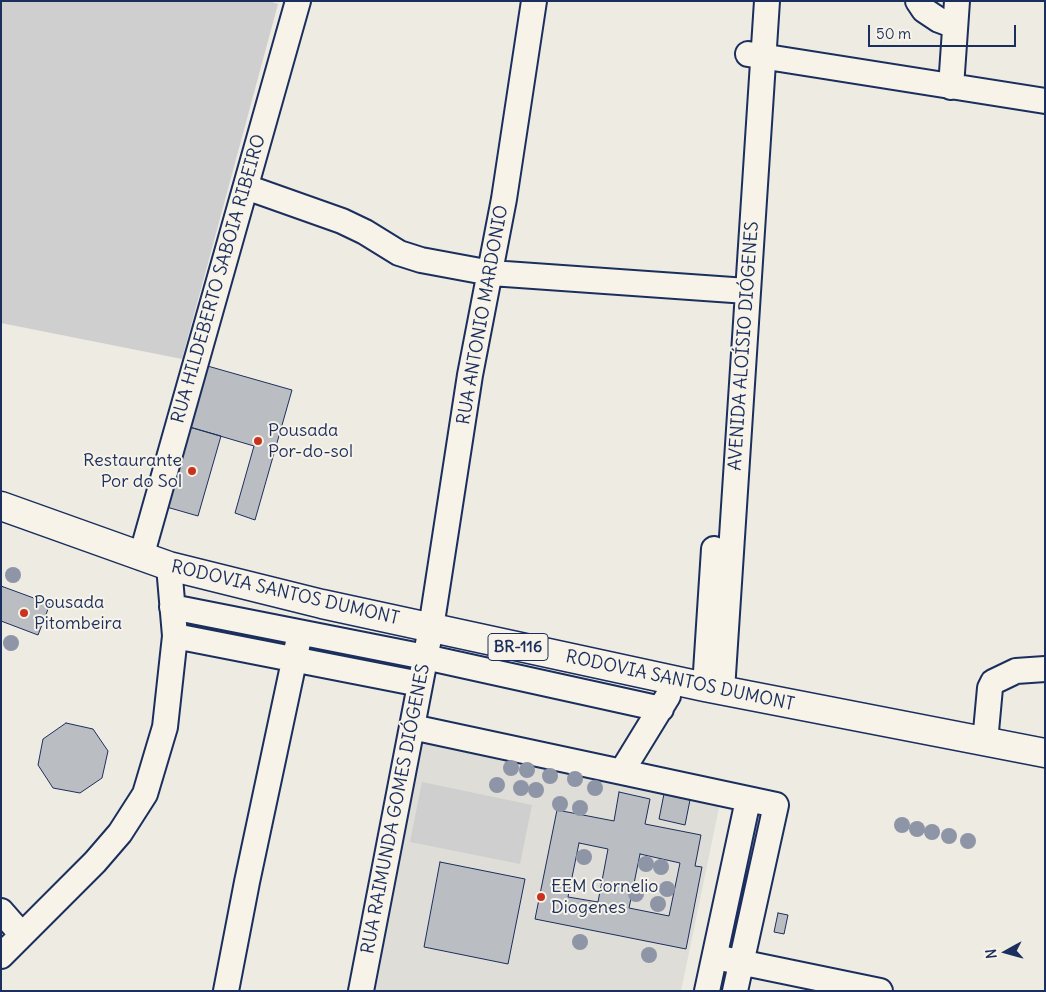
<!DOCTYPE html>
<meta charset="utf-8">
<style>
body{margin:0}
#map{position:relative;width:1046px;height:992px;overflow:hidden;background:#eeebe2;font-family:Delius,sans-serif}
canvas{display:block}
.frame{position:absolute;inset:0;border:2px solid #1b2f5e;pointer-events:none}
.north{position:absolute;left:981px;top:927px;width:50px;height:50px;-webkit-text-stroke:4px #f7f3e8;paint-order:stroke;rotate:263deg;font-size:14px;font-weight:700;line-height:20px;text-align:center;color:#1b2f5e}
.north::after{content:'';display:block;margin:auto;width:18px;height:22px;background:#1b2f5e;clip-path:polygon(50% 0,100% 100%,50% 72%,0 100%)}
.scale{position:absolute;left:868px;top:25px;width:148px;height:22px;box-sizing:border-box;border:2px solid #1b2f5e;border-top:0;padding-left:6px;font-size:15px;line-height:18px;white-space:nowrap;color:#1b2f5e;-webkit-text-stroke:4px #f7f3e8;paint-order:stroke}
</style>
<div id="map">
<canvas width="1046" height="992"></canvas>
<div class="frame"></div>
<div class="north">N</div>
<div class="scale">50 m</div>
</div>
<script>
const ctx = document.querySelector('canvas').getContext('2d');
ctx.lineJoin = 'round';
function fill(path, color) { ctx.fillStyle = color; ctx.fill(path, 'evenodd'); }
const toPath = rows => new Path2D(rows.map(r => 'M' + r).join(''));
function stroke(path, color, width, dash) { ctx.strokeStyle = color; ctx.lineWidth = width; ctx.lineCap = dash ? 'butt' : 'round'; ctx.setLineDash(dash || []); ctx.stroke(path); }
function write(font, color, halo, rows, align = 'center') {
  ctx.font = font + ' Delius,sans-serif'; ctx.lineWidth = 4; ctx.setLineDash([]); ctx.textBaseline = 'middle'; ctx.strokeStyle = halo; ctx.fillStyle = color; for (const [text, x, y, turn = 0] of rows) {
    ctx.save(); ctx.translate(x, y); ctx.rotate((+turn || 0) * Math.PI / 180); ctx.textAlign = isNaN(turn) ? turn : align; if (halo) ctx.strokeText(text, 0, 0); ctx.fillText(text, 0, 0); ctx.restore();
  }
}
fill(toPath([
 [415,738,720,803,681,991,362,991]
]), '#deddd8');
fill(toPath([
 [1,1,269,1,278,4,182,359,1,323],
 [422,782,532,805,520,864,410,842]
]), '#cfcfcf');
const building = toPath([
 [204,365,292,390,255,520,235,513,254,446,186,426,204,365],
 [186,426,221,436,198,516,163,506,186,426],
 [1,586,50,604,38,635,1,621,1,586],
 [66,723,93,729,108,751,102,778,80,793,53,788,38,765,43,739,66,723],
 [619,792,650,799,645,824,701,835,695,866,702,867,686,949,535,919,557,810,614,821,619,792],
 [579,843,608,849,598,902,568,897,579,843],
 [640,854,680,863,669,916,629,908,640,854],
 [664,794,690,800,685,825,659,819,664,794],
 [440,862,525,879,508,964,424,947,440,862],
 [778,913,788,915,784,934,774,932,778,913]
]);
fill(building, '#babdc2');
stroke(building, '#1b2f5e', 1);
const minor = toPath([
 [918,1,924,10,939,20,955,26],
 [748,54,1045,101],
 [951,87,957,1],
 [246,187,342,221,365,232,399,253,421,260,491,273,747,291],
 [141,557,298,1],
 [172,607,425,657,661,709],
 [175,636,420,684],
 [705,687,714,549],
 [722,690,767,1],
 [412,727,776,805,735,991],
 [985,742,990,688,993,682,1016,671,1045,669],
 [622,771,668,696],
 [1,911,22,935],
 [1,956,95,862,120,833,145,794,165,727,175,636,169,566],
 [725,959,880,991],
 [226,991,247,882,300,633],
 [361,991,431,628,470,375,504,199,534,1],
 [707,991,748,800]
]);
const highway = toPath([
 [1,506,169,566,322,604,705,687,1045,753]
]);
stroke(minor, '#1b2f5e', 28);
stroke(highway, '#1b2f5e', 31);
stroke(minor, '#f7f3e8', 24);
stroke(highway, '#f7f3e8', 28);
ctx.fillStyle = '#8e95a6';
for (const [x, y] of [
 [13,575],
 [11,643],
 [511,768],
 [527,770],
 [550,776],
 [575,779],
 [497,785],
 [521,788],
 [595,788],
 [536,790],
 [560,804],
 [580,808],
 [902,825],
 [917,829],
 [932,832],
 [949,836],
 [968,841],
 [584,857],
 [646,864],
 [661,867],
 [667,889],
 [636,894],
 [658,904],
 [580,942],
 [649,955]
]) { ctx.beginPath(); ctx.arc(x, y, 8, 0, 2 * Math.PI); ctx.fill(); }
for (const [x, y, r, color] of [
 [258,441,5,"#c8321e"],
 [192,471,5,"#c8321e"],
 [24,613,5,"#c8321e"],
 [541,897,5,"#c8321e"]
]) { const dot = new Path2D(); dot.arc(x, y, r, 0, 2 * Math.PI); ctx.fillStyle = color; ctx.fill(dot); stroke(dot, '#f7f3e8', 2); }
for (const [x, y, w] of [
 [518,647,60]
]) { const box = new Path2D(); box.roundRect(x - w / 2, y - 13.5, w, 27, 4); ctx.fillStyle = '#f7f3e8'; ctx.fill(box); stroke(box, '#1b2f5e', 1); }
write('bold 16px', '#1b2f5e', null, [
 ["BR-116",518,647]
]);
write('18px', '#1b2f5e', '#f7f3e8', [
 ["RUA HILDEBERTO SABOIA RIBEIRO",219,279,-74],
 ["RUA ANTONIO MARDONIO",483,315,-80],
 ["AVENIDA ALOÍSIO DIÓGENES",744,346,-86],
 ["RODOVIA SANTOS DUMONT",285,593,13],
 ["RODOVIA SANTOS DUMONT",680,681,12],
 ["RUA RAIMUNDA GOMES DIÓGENES",396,809,-79]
]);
write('18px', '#1b2f5e', '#f7f3e8', [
 ["Pousada",268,431],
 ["Por-do-sol",268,452],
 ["Restaurante",182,461,"right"],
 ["Por do Sol",182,482,"right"],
 ["Pousada",34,603],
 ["Pitombeira",34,624],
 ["EEM Cornelio",551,887],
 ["Diogenes",551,908]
], 'left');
</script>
